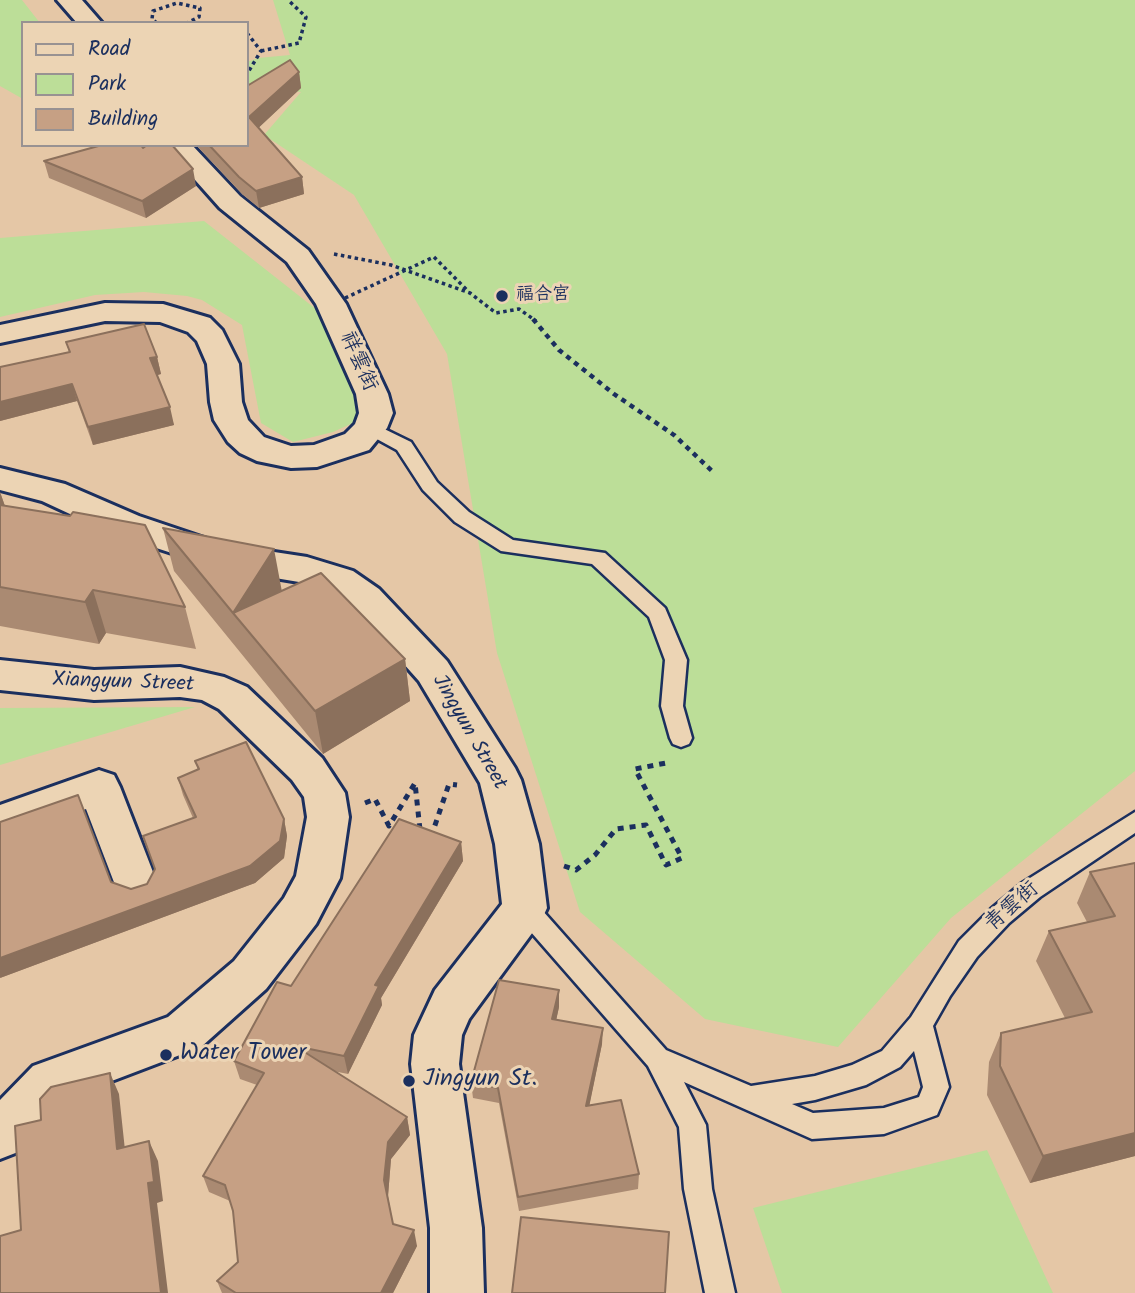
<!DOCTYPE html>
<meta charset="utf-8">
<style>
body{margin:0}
#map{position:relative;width:1135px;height:1293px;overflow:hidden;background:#e5c7a6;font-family:Kalam,sans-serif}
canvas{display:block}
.legend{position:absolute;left:21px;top:21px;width:228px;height:126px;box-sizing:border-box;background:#ecd4b4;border:2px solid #989292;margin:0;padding:9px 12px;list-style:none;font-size:21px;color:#1b2f5e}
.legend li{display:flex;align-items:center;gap:14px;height:35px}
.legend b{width:35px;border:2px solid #989292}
</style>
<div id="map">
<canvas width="1135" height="1293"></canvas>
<ul class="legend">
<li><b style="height:9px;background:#ecd4b4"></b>Road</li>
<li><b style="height:19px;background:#bcde98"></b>Park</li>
<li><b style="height:19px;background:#c6a084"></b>Building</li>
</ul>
</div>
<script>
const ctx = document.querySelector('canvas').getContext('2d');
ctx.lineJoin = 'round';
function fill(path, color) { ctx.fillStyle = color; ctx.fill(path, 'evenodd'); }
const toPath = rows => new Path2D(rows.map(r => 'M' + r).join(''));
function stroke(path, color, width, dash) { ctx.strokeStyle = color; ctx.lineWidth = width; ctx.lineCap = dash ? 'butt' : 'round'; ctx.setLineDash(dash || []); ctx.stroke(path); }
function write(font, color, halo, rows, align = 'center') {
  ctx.font = font + ' Kalam,"LXGW WenKai TC",sans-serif'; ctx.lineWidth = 6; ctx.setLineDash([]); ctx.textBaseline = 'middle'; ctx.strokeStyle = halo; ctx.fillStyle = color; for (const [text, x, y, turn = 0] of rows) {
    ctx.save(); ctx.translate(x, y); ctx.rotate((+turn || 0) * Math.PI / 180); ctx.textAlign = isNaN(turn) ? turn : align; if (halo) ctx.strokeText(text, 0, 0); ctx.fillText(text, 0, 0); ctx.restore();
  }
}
fill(toPath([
 [0,0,22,0,40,23,23,23,23,99,0,86],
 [273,0,1135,0,1135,771,951,918,838,1047,705,1019,580,912,497,653,447,354,354,195,264,135,301,92,247,86,247,62,258,58,290,55],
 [204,221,326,317,354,381,364,418,333,432,293,442,261,423,242,325,202,300,187,296,144,292,95,295,0,317,0,238],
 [195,707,0,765,0,708],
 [987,1150,1053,1293,782,1293,753,1208]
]), '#bcde98');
const lane = toPath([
 [370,422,411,442,437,482,469,512,513,540,605,553,665,608,687,660,683,706,692,738,689,744,681,747,673,744,670,738,661,706,665,660,649,617,592,564,501,551,455,522,423,490,397,450,364,432,361,428,370,422],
 [1135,812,1135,833,1040,897,1009,923,977,957,950,996,933,1026,949,1087,937,1115,884,1134,812,1139,684,1082,706,1125,712,1189,735,1293,705,1293,684,1189,679,1127,648,1066,516,915,513,908,516,901,525,898,534,901,666,1050,751,1086,815,1076,852,1065,882,1051,911,1017,959,941,991,909,1022,883,1135,812],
 [914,1051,923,1087,919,1097,884,1108,813,1113,792,1104,815,1100,866,1085,900,1067,914,1051]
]);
const street = toPath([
 [57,0,82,0,102,23,77,23,57,0],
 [164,145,192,145,240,196,308,250,346,304,388,394,393,413,387,428,369,450,317,467,291,468,257,461,240,453,228,442,214,420,210,402,207,364,197,341,188,332,160,322,105,321,0,343,0,325,105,303,163,304,210,318,222,330,239,364,242,402,248,420,264,437,291,446,314,445,345,434,355,424,359,413,356,394,316,304,287,262,220,208,164,145],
 [0,468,65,484,139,516,222,544,307,557,353,571,379,589,447,661,515,768,521,780,539,844,547,908,541,921,469,1019,462,1035,459,1064,482,1228,484,1293,430,1293,430,1228,411,1064,414,1035,435,990,502,904,495,844,480,783,419,681,353,607,327,589,305,583,221,569,113,534,42,501,0,490,0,468],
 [0,660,94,670,180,667,224,677,247,687,322,758,345,793,349,817,340,878,316,924,266,989,201,1047,67,1098,18,1152,0,1159,0,1100,33,1066,168,1017,234,961,284,898,296,876,307,817,304,797,292,780,219,709,202,700,180,697,94,700,0,690,0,660],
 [99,770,114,775,120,787,158,885,152,898,136,903,120,898,86,809,0,839,0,805,99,770]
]);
stroke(lane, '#1b2f5e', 5);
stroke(street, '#1b2f5e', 6);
stroke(toPath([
 [157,23,152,19,153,11,177,3,200,8,199,17,187,23],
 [247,33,261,51,247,74],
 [261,51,299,43,306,17,288,0],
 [334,254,391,265,470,293,496,313,519,309,536,321],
 [434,257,468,291]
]), '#1b2f5e', 3.5, [3.5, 3.5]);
stroke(toPath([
 [533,319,559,350,614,394,674,435,712,471]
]), '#1b2f5e', 4.5, [5, 5]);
stroke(toPath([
 [365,803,375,799,389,826,415,783,420,830],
 [431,837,449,784,457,785],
 [564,866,576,870,595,855,616,829,646,825,666,865,682,858,635,769,666,763]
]), '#1b2f5e', 5, [6, 6]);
fill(lane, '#ecd4b4');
fill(street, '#ecd4b4');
stroke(toPath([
 [345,298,434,257]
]), '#1b2f5e', 3.5, [3.5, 3.5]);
fill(toPath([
 [299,72,301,88,258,128,302,177,304,194,259,208,242,194,196,145,247,145,247,86],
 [143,148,196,186,146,218,49,178,44,161],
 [66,342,157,357,161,374,157,375,174,425,93,445,77,401,0,421,0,367,69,352],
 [0,492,5,506,185,607,196,649,106,633,99,644,0,626],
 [163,528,282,591,405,659,410,701,323,754,174,571],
 [195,761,284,819,287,836,284,858,255,883,0,978,111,882,131,889,147,884,193,818,183,795,178,778,198,770],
 [461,842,463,861,381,998,382,1005,348,1074,333,1071,407,1117,410,1135,391,1159,388,1196,393,1224,417,1246,393,1293,222,1293,217,1281,238,1262,233,1211,230,1201,209,1192,203,1176,257,1085,240,1079,234,1061,291,986],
 [1135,863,1135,1156,1030,1183,987,1095,989,1062,1001,1033,1065,1018,1036,961,1049,931,1087,922,1077,903,1090,872],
 [559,1007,556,1020,602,1044,589,1106,639,1174,638,1189,519,1211,499,1103,473,1098,471,1082]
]), '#aa8a72');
fill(toPath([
 [299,72,301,88,252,134,249,117],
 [193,169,196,186,146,218,142,201],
 [302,177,304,194,259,208,256,191],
 [157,357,161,374,154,376,150,358],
 [72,384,77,401,0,421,0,402],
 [170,407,174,425,93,445,88,427],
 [0,492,8,515,0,526],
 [274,549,282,592,233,613,243,655,233,613],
 [93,590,106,633,99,644,85,602],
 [405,659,410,701,323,754,315,711],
 [284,819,287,836,284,858,255,883,0,978,0,958],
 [461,842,463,861,381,998,382,1005,348,1074,344,1056,375,985],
 [559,990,559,1007,553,1035,552,1019],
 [603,1028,602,1044,586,1122,586,1106],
 [110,1073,119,1094,127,1169,117,1149],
 [407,1117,410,1135,391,1159,388,1196,384,1180,388,1142],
 [1135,1133,1135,1156,1030,1183,1043,1156],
 [149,1141,158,1161,163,1201,157,1203,168,1293,161,1293,148,1183],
 [414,1230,417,1246,393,1293,381,1293]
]), '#8b705c');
const building = toPath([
 [290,60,299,72,249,117,302,177,256,191,239,177,209,145,247,145,247,86,290,60],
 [102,145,141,145,143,148,147,145,172,145,193,169,142,201,44,161,102,145],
 [144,324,157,357,150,358,170,407,88,427,72,384,0,402,0,367,70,352,66,342,144,324],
 [0,505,70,516,73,512,145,525,185,607,93,590,85,602,0,587,0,505],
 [163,528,274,549,233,613,163,528],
 [321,573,405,659,315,711,233,613,321,573],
 [246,742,284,819,280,841,250,866,0,958,0,822,78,795,111,882,131,889,147,884,155,869,143,836,196,817,178,778,199,769,195,761,246,742],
 [399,819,461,842,375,985,379,986,344,1056,295,1046,407,1117,388,1142,384,1180,393,1224,414,1230,381,1293,236,1293,217,1281,238,1262,233,1211,225,1185,203,1176,264,1073,234,1061,277,982,291,986,399,819],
 [1135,863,1135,1133,1043,1156,1000,1066,1001,1033,1092,1012,1049,931,1115,916,1090,872,1135,863],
 [499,980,559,990,552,1019,603,1028,586,1106,621,1100,639,1174,518,1197,498,1088,471,1082,499,980],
 [110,1073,117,1149,149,1141,154,1182,148,1183,161,1293,0,1293,0,1236,21,1230,15,1126,41,1120,40,1099,51,1087,110,1073],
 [521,1217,669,1232,665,1293,512,1293,521,1217]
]);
fill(building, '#c6a084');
stroke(building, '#8b705c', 2);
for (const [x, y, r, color] of [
 [502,296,7,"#1b2f5e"],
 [166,1055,7,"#1b2f5e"],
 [409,1081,7,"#1b2f5e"]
]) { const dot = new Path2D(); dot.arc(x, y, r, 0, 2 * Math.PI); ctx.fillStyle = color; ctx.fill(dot); stroke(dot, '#ecd4b4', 2.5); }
write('18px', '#1b2f5e', '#ecd4b4', [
 ["福合宮",516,296]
], 'left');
write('21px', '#1b2f5e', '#ecd4b4', [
 ["祥雲街",357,362,66],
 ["Xiangyun Street",123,684,2],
 ["Jingyun Street",468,733,60],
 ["青雲街",1013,908,-41]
]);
write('24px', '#1b2f5e', '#ecd4b4', [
 ["Water Tower",180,1055],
 ["Jingyun St.",423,1081]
], 'left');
</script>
